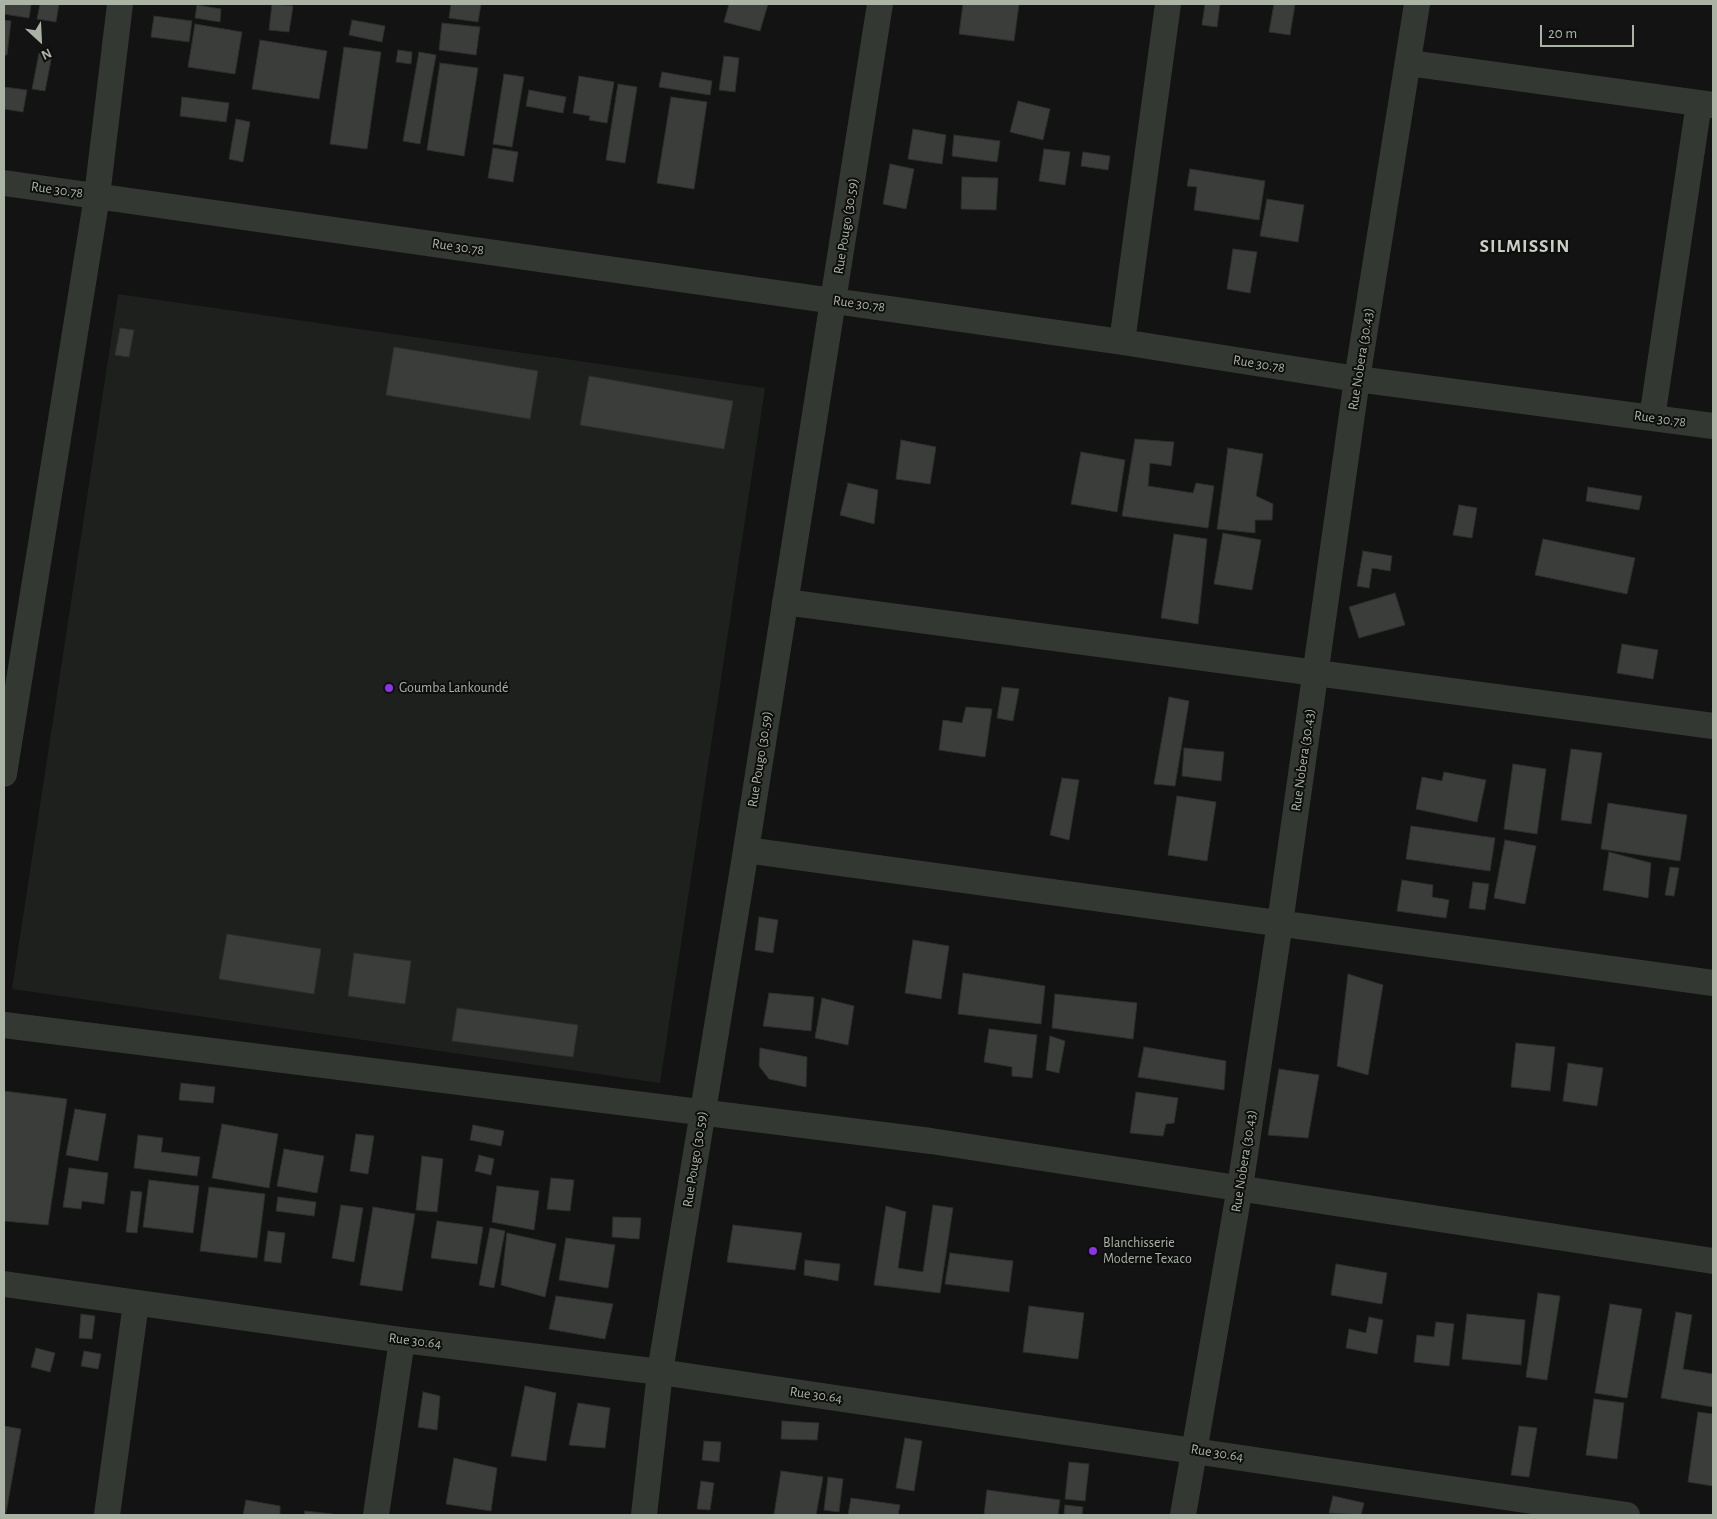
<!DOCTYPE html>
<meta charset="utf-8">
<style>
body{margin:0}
#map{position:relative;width:1717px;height:1519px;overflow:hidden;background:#121312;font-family:"Alegreya Sans",sans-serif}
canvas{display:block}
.frame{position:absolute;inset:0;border:5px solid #abb3a4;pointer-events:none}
.north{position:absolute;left:15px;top:15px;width:50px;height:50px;-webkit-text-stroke:4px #0d0e0d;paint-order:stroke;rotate:155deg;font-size:14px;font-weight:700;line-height:20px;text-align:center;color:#abb3a4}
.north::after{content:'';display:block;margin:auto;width:18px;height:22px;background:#abb3a4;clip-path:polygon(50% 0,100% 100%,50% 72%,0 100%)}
.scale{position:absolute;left:1540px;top:25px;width:94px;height:22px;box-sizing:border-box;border:2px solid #abb3a4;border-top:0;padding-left:6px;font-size:15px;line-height:18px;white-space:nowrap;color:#abb3a4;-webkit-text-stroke:4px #0d0e0d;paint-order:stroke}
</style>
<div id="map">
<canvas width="1717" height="1519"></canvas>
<div class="frame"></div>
<div class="north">N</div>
<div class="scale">20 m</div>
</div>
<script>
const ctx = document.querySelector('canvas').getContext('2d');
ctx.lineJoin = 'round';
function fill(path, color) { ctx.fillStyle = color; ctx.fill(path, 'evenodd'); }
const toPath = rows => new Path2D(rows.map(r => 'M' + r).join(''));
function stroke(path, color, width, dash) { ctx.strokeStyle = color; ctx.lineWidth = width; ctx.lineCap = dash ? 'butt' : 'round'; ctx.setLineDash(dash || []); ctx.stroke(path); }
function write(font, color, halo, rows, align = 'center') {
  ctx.font = font + ' "Alegreya Sans",sans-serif'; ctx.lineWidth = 4; ctx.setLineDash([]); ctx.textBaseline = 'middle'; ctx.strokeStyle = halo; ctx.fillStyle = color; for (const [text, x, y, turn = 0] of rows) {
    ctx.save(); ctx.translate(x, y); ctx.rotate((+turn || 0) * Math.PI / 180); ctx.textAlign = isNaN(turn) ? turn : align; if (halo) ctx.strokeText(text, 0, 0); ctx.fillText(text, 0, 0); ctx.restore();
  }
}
fill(toPath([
 [118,294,765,388,660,1083,12,989]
]), '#1e201e');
const building = toPath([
 [4,4,31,4,29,18,4,14,4,4],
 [40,4,59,4,56,22,37,19,40,4],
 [272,4,293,6,289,32,269,30,272,4],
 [451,4,481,4,478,22,449,18,451,4],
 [729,4,768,4,760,31,724,22,729,4],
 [963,4,1019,4,1014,41,959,34,963,4],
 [1205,4,1220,4,1217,27,1202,25,1205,4],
 [1274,4,1295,4,1290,35,1269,32,1274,4],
 [197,5,221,9,220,22,195,18,197,5],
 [154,16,192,21,189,42,151,37,154,16],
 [4,20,11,21,7,55,4,55,4,20],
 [352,20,385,26,382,42,349,35,352,20],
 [442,23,480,27,476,55,439,50,442,23],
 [195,24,242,32,235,74,188,67,195,24],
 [260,40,327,51,319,99,252,89,260,40],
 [344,47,381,52,367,149,330,144,344,47],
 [398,50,412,52,411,64,396,62,398,50],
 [419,52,436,55,420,144,403,141,419,52],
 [39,53,52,55,45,91,32,89,39,53],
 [724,56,739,58,735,92,719,90,724,56],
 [440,63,478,68,464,156,427,150,440,63],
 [662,72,712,81,710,95,659,87,662,72],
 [504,74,524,77,512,147,493,144,504,74],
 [579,76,614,82,607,123,589,120,590,116,573,113,579,76],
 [618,84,637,87,625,163,606,160,618,84],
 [4,87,27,90,23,112,4,109,4,87],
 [529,90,566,97,563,113,526,106,529,90],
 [182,97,229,103,226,122,180,116,182,97],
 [671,97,707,102,694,189,657,183,671,97],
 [1018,101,1050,109,1043,140,1010,132,1018,101],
 [236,119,250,122,243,162,229,159,236,119],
 [913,129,946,135,942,164,908,159,913,129],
 [954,135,1000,141,997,162,952,156,954,135],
 [493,148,518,152,513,182,488,178,493,148],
 [1044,149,1070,152,1065,185,1039,181,1044,149],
 [1083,152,1110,156,1108,170,1081,166,1083,152],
 [890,164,914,169,906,209,883,204,890,164],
 [1190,169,1265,181,1259,220,1194,210,1197,187,1187,186,1190,169],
 [962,177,998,178,996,210,961,209,962,177],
 [1267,199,1304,205,1298,242,1260,236,1267,199],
 [1233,249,1257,252,1250,293,1227,289,1233,249],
 [120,328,134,330,129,357,115,355,120,328],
 [394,347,538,371,530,419,386,395,394,347],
 [589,376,733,401,724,449,580,425,589,376],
 [1135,439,1174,442,1171,466,1150,463,1148,486,1193,493,1196,483,1214,486,1208,528,1122,516,1135,439],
 [901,440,936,447,930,484,896,479,901,440],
 [1228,448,1263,454,1256,496,1273,504,1272,520,1255,520,1255,533,1217,529,1228,448],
 [1081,452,1125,460,1117,512,1071,504,1081,452],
 [848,483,878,490,874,524,840,515,848,483],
 [1588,487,1642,496,1639,510,1586,501,1588,487],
 [1459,505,1477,508,1472,538,1453,535,1459,505],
 [1223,533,1261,540,1252,590,1214,584,1223,533],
 [1174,534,1207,539,1198,624,1161,618,1174,534],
 [1543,539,1635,558,1627,594,1535,575,1543,539],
 [1363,551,1392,556,1390,571,1372,568,1369,588,1357,586,1363,551],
 [1395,593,1405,625,1359,638,1349,607,1395,593],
 [1622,644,1658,650,1653,679,1617,673,1622,644],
 [1002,687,1019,689,1013,721,997,718,1002,687],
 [1169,697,1189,701,1175,786,1154,784,1169,697],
 [966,707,992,709,985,757,939,750,943,720,962,723,966,707],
 [1184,748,1224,752,1221,781,1182,776,1184,748],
 [1571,749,1602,753,1591,824,1561,820,1571,749],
 [1513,764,1546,769,1537,834,1504,829,1513,764],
 [1444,772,1486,780,1477,822,1416,809,1422,777,1442,781,1444,772],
 [1062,778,1079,780,1069,840,1050,835,1062,778],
 [1177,796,1216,802,1207,861,1168,855,1177,796],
 [1608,803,1687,815,1680,861,1601,849,1608,803],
 [1411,826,1495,838,1490,871,1406,859,1411,826],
 [1505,840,1536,846,1525,904,1494,898,1505,840],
 [1609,852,1651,863,1648,898,1603,890,1609,852],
 [1670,867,1679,868,1674,896,1665,895,1670,867],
 [1402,880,1433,885,1432,897,1449,900,1446,918,1397,911,1402,880],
 [1473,882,1489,884,1485,910,1469,908,1473,882],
 [759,917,778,920,773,953,755,950,759,917],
 [227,934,321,949,314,994,219,979,227,934],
 [913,940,949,946,941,999,905,993,913,940],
 [354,953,411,961,405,1004,348,996,354,953],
 [963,973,1045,986,1041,1024,958,1014,963,973],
 [1348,974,1383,985,1368,1075,1337,1066,1348,974],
 [769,993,814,997,811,1031,763,1026,769,993],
 [1055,994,1137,1003,1133,1039,1052,1028,1055,994],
 [822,998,854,1006,848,1045,815,1038,822,998],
 [457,1008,578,1025,573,1057,452,1041,457,1008],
 [989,1029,1037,1035,1032,1078,1012,1076,1012,1067,984,1062,989,1029],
 [1050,1036,1065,1041,1059,1073,1046,1070,1050,1036],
 [1516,1043,1555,1047,1550,1091,1511,1087,1516,1043],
 [1144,1047,1226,1061,1224,1090,1138,1077,1144,1047],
 [760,1048,807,1057,806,1087,769,1079,759,1066,760,1048],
 [1568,1063,1603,1068,1597,1106,1563,1101,1568,1063],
 [1279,1069,1319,1075,1308,1138,1268,1135,1279,1069],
 [181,1083,215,1087,213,1103,179,1100,181,1083],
 [4,1091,67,1099,48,1225,4,1221,4,1091],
 [1136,1092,1178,1098,1174,1123,1166,1124,1163,1136,1130,1133,1136,1092],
 [75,1109,106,1114,98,1161,66,1155,75,1109],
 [222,1124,278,1134,269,1188,212,1178,222,1124],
 [473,1125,504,1131,501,1146,470,1140,473,1125],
 [356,1134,374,1136,368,1174,350,1171,356,1134],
 [138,1135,163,1138,161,1152,200,1157,197,1176,134,1168,138,1135],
 [284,1149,324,1156,317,1193,277,1186,284,1149],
 [479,1155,494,1159,491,1175,475,1171,479,1155],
 [422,1156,443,1159,437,1212,416,1210,422,1156],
 [69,1168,108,1173,104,1204,82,1201,81,1209,63,1207,69,1168],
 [551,1178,574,1180,570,1211,547,1209,551,1178],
 [149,1180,199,1186,193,1233,143,1227,149,1180],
 [497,1186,539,1191,534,1230,492,1222,497,1186],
 [209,1187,265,1194,257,1258,200,1251,209,1187],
 [131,1191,142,1192,137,1233,126,1232,131,1191],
 [278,1197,316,1202,314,1216,276,1211,278,1197],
 [341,1205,363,1208,354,1262,332,1258,341,1205],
 [933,1205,953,1208,940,1293,874,1285,886,1206,906,1212,898,1268,923,1272,933,1205],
 [373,1207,415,1214,402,1291,360,1285,373,1207],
 [613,1217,641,1218,639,1239,612,1237,613,1217],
 [437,1221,483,1227,477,1264,431,1258,437,1221],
 [733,1225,802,1233,795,1270,727,1262,733,1225],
 [490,1228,505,1231,494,1288,479,1285,490,1228],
 [268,1231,285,1233,281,1263,264,1261,268,1231],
 [507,1233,556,1244,545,1297,501,1285,507,1233],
 [566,1238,615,1245,608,1288,559,1280,566,1238],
 [950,1253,1013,1261,1009,1292,945,1284,950,1253],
 [805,1260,840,1264,838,1281,804,1275,805,1260],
 [1336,1264,1387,1273,1382,1304,1331,1295,1336,1264],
 [1538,1293,1560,1296,1547,1380,1526,1377,1538,1293],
 [556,1296,613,1304,605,1339,549,1329,556,1296],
 [1610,1304,1642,1309,1627,1398,1595,1393,1610,1304],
 [1029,1306,1084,1313,1078,1359,1023,1352,1029,1306],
 [1676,1312,1692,1315,1683,1369,1713,1374,1713,1407,1661,1398,1676,1312],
 [81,1314,95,1316,92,1339,79,1338,81,1314],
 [1467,1314,1525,1320,1521,1365,1462,1359,1467,1314],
 [1369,1317,1383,1320,1377,1354,1346,1348,1349,1329,1366,1333,1369,1317],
 [1436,1322,1454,1324,1449,1366,1414,1362,1417,1335,1434,1337,1436,1322],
 [36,1348,55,1353,50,1372,31,1367,36,1348],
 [84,1351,101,1354,98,1369,81,1366,84,1351],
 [525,1386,556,1393,546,1461,511,1456,525,1386],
 [423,1392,440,1396,437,1430,418,1427,423,1392],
 [1594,1399,1624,1403,1617,1459,1586,1455,1594,1399],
 [578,1403,610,1408,605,1448,569,1445,578,1403],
 [1698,1412,1713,1414,1713,1486,1688,1482,1698,1412],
 [782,1421,819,1423,817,1440,781,1439,782,1421],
 [4,1426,21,1429,6,1513,4,1513,4,1426],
 [1519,1426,1537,1428,1529,1477,1511,1475,1519,1426],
 [905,1438,922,1441,914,1491,896,1488,905,1438],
 [704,1441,721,1442,719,1462,702,1460,704,1441],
 [454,1458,497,1468,491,1511,446,1504,454,1458],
 [1069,1462,1089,1464,1085,1501,1065,1499,1069,1462],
 [781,1471,823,1477,816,1515,774,1515,781,1471],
 [828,1477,843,1479,839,1512,824,1510,828,1477],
 [701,1481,714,1483,710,1510,697,1509,701,1481],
 [987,1490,1060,1500,1058,1515,984,1515,987,1490],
 [1333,1496,1364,1503,1361,1515,1329,1513,1333,1496],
 [851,1498,900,1505,898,1515,848,1515,851,1498],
 [246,1500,280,1506,280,1515,243,1515,246,1500],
 [1065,1505,1083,1507,1082,1515,1064,1515,1065,1505],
 [305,1511,333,1514,333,1515,304,1515,305,1511]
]);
fill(building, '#3a3d39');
stroke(building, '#2c2f2c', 1);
stroke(toPath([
 [1409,63,1713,105],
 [4,183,1122,342,1357,379,1713,426],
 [1122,342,1168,4],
 [1652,418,1699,103],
 [785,602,1713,726],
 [4,774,97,196,120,4],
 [746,850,1713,983],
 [4,1025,931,1141,1713,1261],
 [4,1284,402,1340,660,1372,1627,1515],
 [107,1515,136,1303],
 [376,1515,402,1340],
 [644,1515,660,1372,746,850,880,4],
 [1183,1515,1240,1187,1280,923,1357,379,1417,4]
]), '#343833', 26);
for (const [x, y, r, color] of [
 [389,688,5,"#8c34e9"],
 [1093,1251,5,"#8c34e9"]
]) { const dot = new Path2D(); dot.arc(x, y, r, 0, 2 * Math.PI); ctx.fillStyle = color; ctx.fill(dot); stroke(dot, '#0d0e0d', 2); }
write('14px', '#abb3a4', '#0d0e0d', [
 ["Rue 30.78",57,190,8],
 ["Rue Pougo (30.59)",846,226,-81],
 ["Rue 30.78",458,247,8],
 ["Rue 30.78",859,304,8],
 ["Rue Nobera (30.43)",1361,359,-81],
 ["Rue 30.78",1259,364,9],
 ["Rue 30.78",1660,419,8],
 ["Rue Pougo (30.59)",760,759,-81],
 ["Rue Nobera (30.43)",1303,760,-82],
 ["Rue Pougo (30.59)",695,1159,-81],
 ["Rue Nobera (30.43)",1244,1161,-81],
 ["Rue 30.64",415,1341,7],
 ["Rue 30.64",816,1395,8],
 ["Rue 30.64",1217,1453,9]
]);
write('14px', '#abb3a4', '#0d0e0d', [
 ["Goumba Lankoundé",399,688],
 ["Blanchisserie",1103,1243],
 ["Moderne Texaco",1103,1259]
], 'left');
ctx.letterSpacing = '1px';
write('bold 19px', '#c9cfc4', '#0d0e0d', [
 ["SILMISSIN",1525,246]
]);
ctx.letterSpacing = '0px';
</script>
